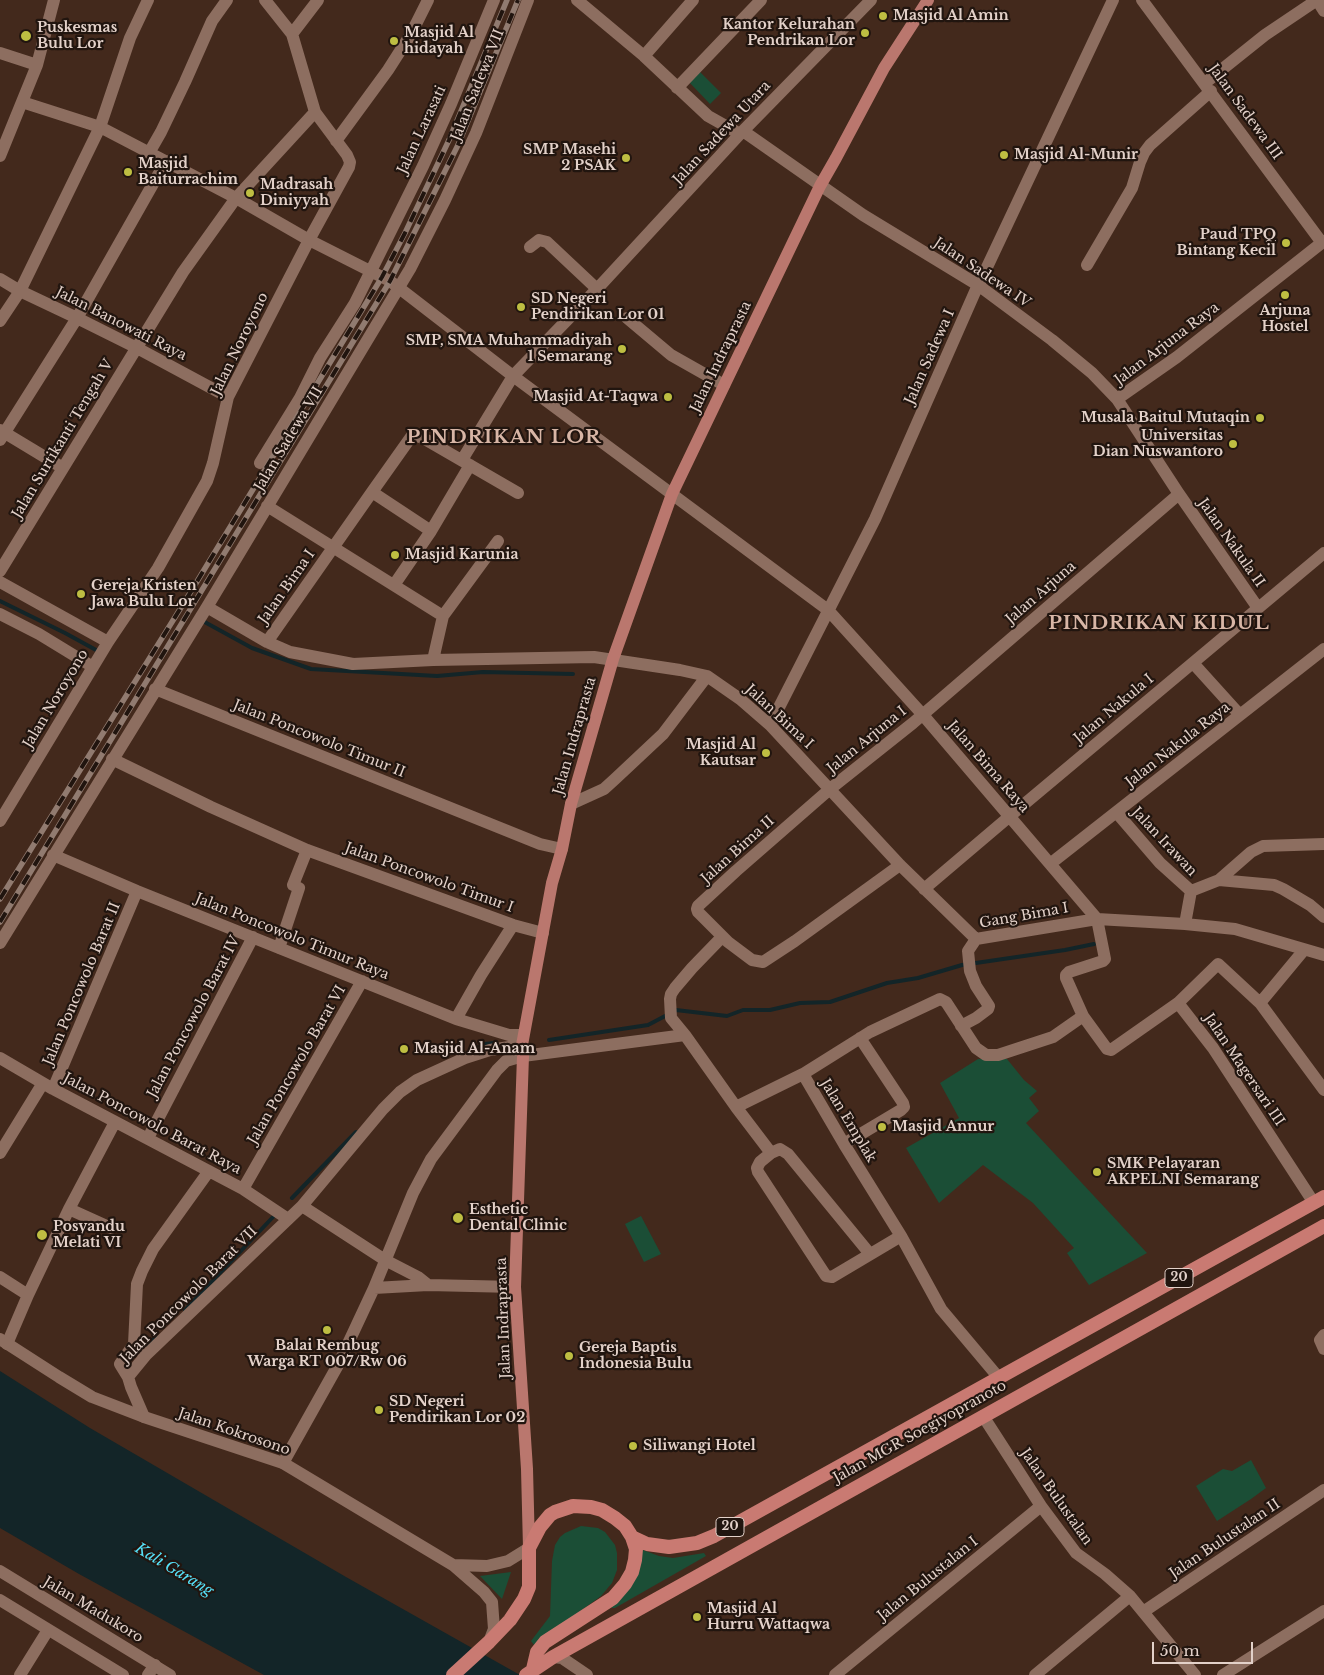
<!DOCTYPE html>
<style>
body{margin:0}
#map{position:relative;width:1324px;height:1675px;overflow:hidden;background:#43291c;font-family:"Libre Baskerville",serif}
canvas{display:block}
.scale{position:absolute;left:1152px;top:1642px;width:101px;height:22px;box-sizing:border-box;border:2px solid #e3d1c9;border-top:0;padding-left:6px;font-size:15px;line-height:18px;white-space:nowrap;color:#e3d1c9;-webkit-text-stroke:4px #21150f;paint-order:stroke}
</style>
<div id="map">
<canvas width="1324" height="1675"></canvas>
<div class="scale">50 m</div>
</div>
<script>
const ctx = document.querySelector('canvas').getContext('2d');
ctx.lineJoin = 'round';
function fill(path, color) { ctx.fillStyle = color; ctx.fill(path, 'evenodd'); }
const toPath = rows => new Path2D(rows.map(r => 'M' + r).join(''));
function stroke(path, color, width, dash) { ctx.strokeStyle = color; ctx.lineWidth = width; ctx.lineCap = dash ? 'butt' : 'round'; ctx.setLineDash(dash || []); ctx.stroke(path); }
function write(font, color, halo, rows, align = 'center') {
  ctx.font = font + ' "Libre Baskerville",serif'; ctx.lineWidth = 4.5; ctx.setLineDash([]); ctx.textBaseline = 'middle'; ctx.strokeStyle = halo; ctx.fillStyle = color; for (const [text, x, y, turn = 0] of rows) {
    ctx.save(); ctx.translate(x, y); ctx.rotate((+turn || 0) * Math.PI / 180); ctx.textAlign = isNaN(turn) ? turn : align; if (halo) ctx.strokeText(text, 0, 0); ctx.fillText(text, 0, 0); ctx.restore();
  }
}
fill(toPath([
 [700,72,721,93,710,104,689,82],
 [978,1059,1007,1059,1024,1080,1037,1091,1029,1098,1039,1111,1026,1123,1147,1253,1089,1285,1067,1253,1074,1248,1033,1203,983,1165,939,1203,906,1148,959,1118,940,1083],
 [641,1216,661,1254,644,1262,625,1224],
 [1251,1460,1266,1488,1251,1499,1217,1521,1196,1486,1223,1469,1232,1471],
 [581,1526,598,1528,605,1532,615,1545,617,1553,617,1570,612,1583,601,1596,534,1645,531,1641,550,1616,552,1561,555,1545,560,1537,565,1533],
 [643,1550,659,1556,673,1558,704,1553,706,1556,615,1608,612,1608,611,1605],
 [511,1572,502,1599,480,1576]
]), '#1b4e36');
fill(toPath([
 [0,1371,90,1428,346,1577,520,1675,264,1675,79,1574,0,1528]
]), '#132528');
stroke(toPath([
 [0,601,65,633,96,650],
 [201,620,252,648,311,669,437,676,483,672,573,674],
 [673,1012,676,1010,727,1016,743,1010,770,1010,800,1003,830,1002,887,983,918,978,962,965,1065,950,1094,944],
 [549,1040,648,1025,667,1015],
 [477,1048,485,1044,494,1043],
 [292,1198,356,1132],
 [185,1310,273,1217],
 [143,1349,156,1337]
]), '#132528', 4);
stroke(toPath([
 [577,0,644,56,708,116,740,134],
 [1142,0,1322,243],
 [1317,0,1324,11],
 [292,34,318,0],
 [0,53,37,65],
 [644,56,693,0],
 [1205,83,1265,35,1317,0],
 [677,88,761,0],
 [22,102,100,127,236,198,309,240,390,281,513,376,828,610,923,715,1097,919,1185,924,1235,929,1324,955],
 [743,131,863,215,978,285,1052,340,1092,373,1117,399],
 [336,141,388,70,411,34,428,0],
 [149,153,161,132,185,82,212,21,227,0],
 [0,156,37,65,54,0],
 [530,247,539,240,547,242,597,289],
 [1087,265,1132,188,1140,162,1144,153,1150,145,1211,91],
 [0,279,20,291,77,318,137,348,228,397],
 [627,318,671,355,724,385],
 [0,321,20,291,100,127,130,38,148,0],
 [0,430,63,468],
 [0,440,77,318,166,161],
 [462,460,513,376,597,289,740,134,871,0],
 [260,463,300,398,320,358,355,303,423,166,451,104,494,0],
 [372,492,431,531],
 [267,506,443,616,433,660],
 [0,571,183,272,236,198,315,112],
 [0,582,108,642],
 [394,585,431,531,470,465],
 [207,607,267,642,290,652,353,664,433,660,594,657,680,670,707,676,740,699,770,725,900,865,976,939],
 [1258,608,1179,494,1117,399,1177,357,1324,241],
 [0,614,39,634,93,667],
 [443,616,498,541],
 [267,642,372,492,411,437,414,435,423,438,518,493],
 [1193,663,1240,715],
 [155,689,540,844,562,849],
 [770,725,875,519,978,285,980,282,1113,0],
 [112,759,211,807,307,850,513,925,543,933],
 [571,804,604,789,615,779,663,734,707,676],
 [1117,813,1160,863,1191,891],
 [0,821,108,642,158,568,207,481,213,463,228,397,309,240,349,167,350,162,347,155,315,112,292,34,265,0],
 [53,855,137,891,456,1019,509,1035,523,1035],
 [1050,864,1324,649],
 [900,865,795,941,763,962,752,960,728,942,698,912,697,909,698,906,736,871,830,789,913,723,1179,494],
 [1219,880,1274,885,1283,889,1310,905,1324,917],
 [924,889,1010,816,1324,553],
 [1191,891,1219,880,1251,852,1263,846,1324,844],
 [1185,924,1191,891],
 [0,943,207,607,410,269,445,200,476,133,528,0],
 [279,948,299,888,293,885,307,850],
 [1178,1003,1213,1048,1314,1203],
 [1260,1003,1304,950],
 [456,1019,481,975,513,925],
 [961,1026,976,1018,988,1009,989,1006,976,986,970,971,968,951,976,939,1097,919,1105,959,1103,961,1069,972,1066,975,1066,978,1083,1016],
 [685,1035,671,1018,670,999,671,994,675,988,692,968,722,937],
 [0,1058,53,1089,243,1189,288,1219],
 [803,1074,870,1032,940,999,946,1002,976,1048,986,1055,998,1055,1053,1037,1083,1016,1107,1049,1111,1050,1178,1003,1218,964,1260,1003,1324,1090],
 [53,1089,137,891],
 [736,1107,771,1153,780,1149,788,1154,870,1254],
 [148,1138,253,937],
 [844,1144,901,1110,904,1107,903,1103,860,1038],
 [0,1153,43,1083],
 [771,1153,760,1162,757,1168,758,1172,826,1276,832,1277,901,1236],
 [243,1189,362,981],
 [302,1206,385,1260,418,1277,428,1285,515,1287],
 [69,1209,111,1228],
 [0,1277,28,1295],
 [374,1288,428,1285],
 [1324,1335,1320,1340,1324,1349],
 [7,1344,28,1295,69,1209,115,1122],
 [146,1355,134,1344,137,1284,142,1271,153,1249,209,1171],
 [128,1377,120,1364,134,1344],
 [983,1416,1041,1506,1076,1553,1105,1574,1130,1596,1195,1675],
 [144,1417,131,1387,128,1377,146,1355,302,1206,383,1109,400,1092,417,1080,465,1058,490,1050,522,1045],
 [283,1463,338,1365,374,1288,413,1193,431,1159,497,1070,506,1061,523,1056,685,1035,736,1107,803,1074,844,1144,901,1236,941,1309,999,1378],
 [1143,1612,1324,1490],
 [20,1675,48,1630],
 [148,1675,155,1665],
 [835,1675,1041,1506],
 [1035,1675,1130,1596],
 [1223,1675,1324,1611]
]), '#8d6e60', 12);
stroke(toPath([
 [0,1339,59,1377,92,1397,144,1417,283,1463,453,1565,484,1592,492,1602,494,1629,489,1642],
 [453,1565,487,1566,508,1561,529,1548],
 [0,1571,170,1675],
 [0,1600,123,1675],
 [553,1657,562,1658,587,1675]
]), '#8d6e60', 12);
stroke(toPath([
 [529,1548,527,1469,515,1287,523,1056,522,1045,552,883,562,849,571,804,613,659,672,494,820,186,836,158,884,68,928,0]
]), '#ba776e', 12);
stroke(toPath([
 [533,1669,537,1652,545,1642,613,1598,625,1584,632,1572,635,1560,636,1549,632,1537],
 [453,1675,489,1642,510,1620,524,1599,529,1587,529,1548,540,1527,550,1515,555,1512,573,1506,591,1507,602,1510,615,1518,625,1526,632,1537,647,1544,669,1547,697,1543,714,1536,1324,1197],
 [526,1675,553,1657,1324,1226]
]), '#c97a72', 14);
const rail = toPath([
 [0,899,190,593,382,277,405,233,449,140,507,0],
 [0,922,390,281,458,145,518,0]
]);
stroke(rail, '#917b70', 5.5);
stroke(rail, '#21150f', 4, [11]);
for (const [x, y, r, color] of [
 [883,16,5,"#bebe42"],
 [865,33,5,"#bebe42"],
 [26,36,6,"#bebe42"],
 [394,41,5,"#bebe42"],
 [1004,155,5,"#bebe42"],
 [626,158,5,"#bebe42"],
 [128,172,5,"#bebe42"],
 [250,193,5,"#bebe42"],
 [1286,243,5,"#bebe42"],
 [1285,295,5,"#bebe42"],
 [521,307,5,"#bebe42"],
 [622,349,5,"#bebe42"],
 [668,397,5,"#bebe42"],
 [1260,418,5,"#bebe42"],
 [1233,444,5,"#bebe42"],
 [395,555,5,"#bebe42"],
 [81,594,5,"#bebe42"],
 [766,753,5,"#bebe42"],
 [404,1049,5,"#bebe42"],
 [882,1127,5,"#bebe42"],
 [1097,1172,5,"#bebe42"],
 [458,1218,6,"#bebe42"],
 [42,1235,6,"#bebe42"],
 [327,1330,5,"#bebe42"],
 [569,1356,5,"#bebe42"],
 [379,1410,5,"#bebe42"],
 [633,1446,5,"#bebe42"],
 [697,1617,5,"#bebe42"]
]) { const dot = new Path2D(); dot.arc(x, y, r, 0, 2 * Math.PI); ctx.fillStyle = color; ctx.fill(dot); stroke(dot, '#21150f', 2); }
for (const [x, y, w] of [
 [1179,1278,28],
 [730,1527,28]
]) { const box = new Path2D(); box.roundRect(x - w / 2, y - 9.5, w, 19, 4); ctx.fillStyle = '#21150f'; ctx.fill(box); stroke(box, '#e3d1c9', 1); }
write('bold 12px', '#e3d1c9', null, [
 ["20",1179,1278],
 ["20",730,1527]
]);
write('bold 14px', '#e3d1c9', '#21150f', [
 ["Masjid Al Amin",893,16],
 ["Kantor Kelurahan",855,25,"right"],
 ["Pendrikan Lor",855,41,"right"],
 ["Puskesmas",37,28],
 ["Bulu Lor",37,44],
 ["Masjid Al",404,33],
 ["hidayah",404,49],
 ["SMP Masehi",616,150,"right"],
 ["2 PSAK",616,166,"right"],
 ["Masjid Al-Munir",1014,155],
 ["Masjid",138,164],
 ["Baiturrachim",138,180],
 ["Madrasah",260,185],
 ["Diniyyah",260,201],
 ["Paud TPQ",1276,235,"right"],
 ["Bintang Kecil",1276,251,"right"],
 ["SD Negeri",531,299],
 ["Pendirikan Lor 01",531,315],
 ["Arjuna",1285,311,"center"],
 ["Hostel",1285,327,"center"],
 ["SMP, SMA Muhammadiyah",612,341,"right"],
 ["1 Semarang",612,357,"right"],
 ["Masjid At-Taqwa",658,397,"right"],
 ["Musala Baitul Mutaqin",1250,418,"right"],
 ["Universitas",1223,436,"right"],
 ["Dian Nuswantoro",1223,452,"right"],
 ["Masjid Karunia",405,555],
 ["Gereja Kristen",91,586],
 ["Jawa Bulu Lor",91,602],
 ["Masjid Al",756,745,"right"],
 ["Kautsar",756,761,"right"],
 ["Masjid Al-Anam",414,1049],
 ["Masjid Annur",892,1127],
 ["SMK Pelayaran",1107,1164],
 ["AKPELNI Semarang",1107,1180],
 ["Esthetic",469,1210],
 ["Dental Clinic",469,1226],
 ["Posyandu",53,1227],
 ["Melati VI",53,1243],
 ["Balai Rembug",327,1346,"center"],
 ["Warga RT 007/Rw 06",327,1362,"center"],
 ["Gereja Baptis",579,1348],
 ["Indonesia Bulu",579,1364],
 ["SD Negeri",389,1402],
 ["Pendirikan Lor 02",389,1418],
 ["Siliwangi Hotel",643,1446],
 ["Masjid Al",707,1609],
 ["Hurru Wattaqwa",707,1625]
], 'left');
write('14px', '#e3d1c9', '#21150f', [
 ["Jalan Sadewa VII",478,85,-68],
 ["Jalan Sadewa III",1245,112,54],
 ["Jalan Larasati",422,130,-65],
 ["Jalan Sadewa Utara",722,133,-47],
 ["Jalan Sadewa IV",982,273,34],
 ["Jalan Banowati Raya",121,324,27],
 ["Jalan Noroyono",240,344,-64],
 ["Jalan Arjuna Raya",1167,344,-37],
 ["Jalan Indraprasta",721,357,-64],
 ["Jalan Sadewa I",930,357,-66],
 ["Jalan Surtikanti Tengah V",63,439,-59],
 ["Jalan Sadewa VII",289,439,-59],
 ["Jalan Nakula II",1231,543,55],
 ["Jalan Bima I",287,587,-55],
 ["Jalan Arjuna",1041,593,-41],
 ["Jalan Noroyono",56,699,-59],
 ["Jalan Nakula I",1114,709,-40],
 ["Jalan Bima I",779,717,43],
 ["Jalan Indraprasta",575,736,-74],
 ["Jalan Poncowolo Timur II",319,739,22],
 ["Jalan Arjuna I",867,740,-39],
 ["Jalan Nakula Raya",1178,745,-38],
 ["Jalan Bima Raya",988,767,49],
 ["Jalan Irawan",1164,842,47],
 ["Jalan Bima II",738,850,-42],
 ["Jalan Poncowolo Timur I",429,878,20],
 ["Gang Bima I",1024,916,-10],
 ["Jalan Poncowolo Timur Raya",292,937,22],
 ["Jalan Poncowolo Barat II",82,984,-67],
 ["Jalan Poncowolo Barat IV",194,1017,-62],
 ["Jalan Poncowolo Barat VI",297,1065,-60],
 ["Jalan Magersari III",1244,1070,56],
 ["Jalan Emplak",848,1121,59],
 ["Jalan Poncowolo Barat Raya",152,1124,28],
 ["Jalan Poncowolo Barat VII",189,1295,-45],
 ["Jalan Indraprasta",504,1318,-92],
 ["Jalan Kokrosono",234,1432,19],
 ["Jalan MGR Soegiyopranoto",920,1432,-29],
 ["Jalan Bulustalan",1056,1497,55],
 ["Jalan Bulustalan II",1225,1539,-34],
 ["Jalan Bulustalan I",928,1579,-39],
 ["Jalan Madukoro",93,1610,31]
]);
write('italic 15px', '#56e0f7', '#21150f', [
 ["Kali Garang",174,1570,31]
]);
ctx.letterSpacing = '1px';
write('bold 19px', '#d8b6a6', '#21150f', [
 ["PINDRIKAN LOR",504,438],
 ["PINDRIKAN KIDUL",1159,624]
]);
ctx.letterSpacing = '0px';
</script>
